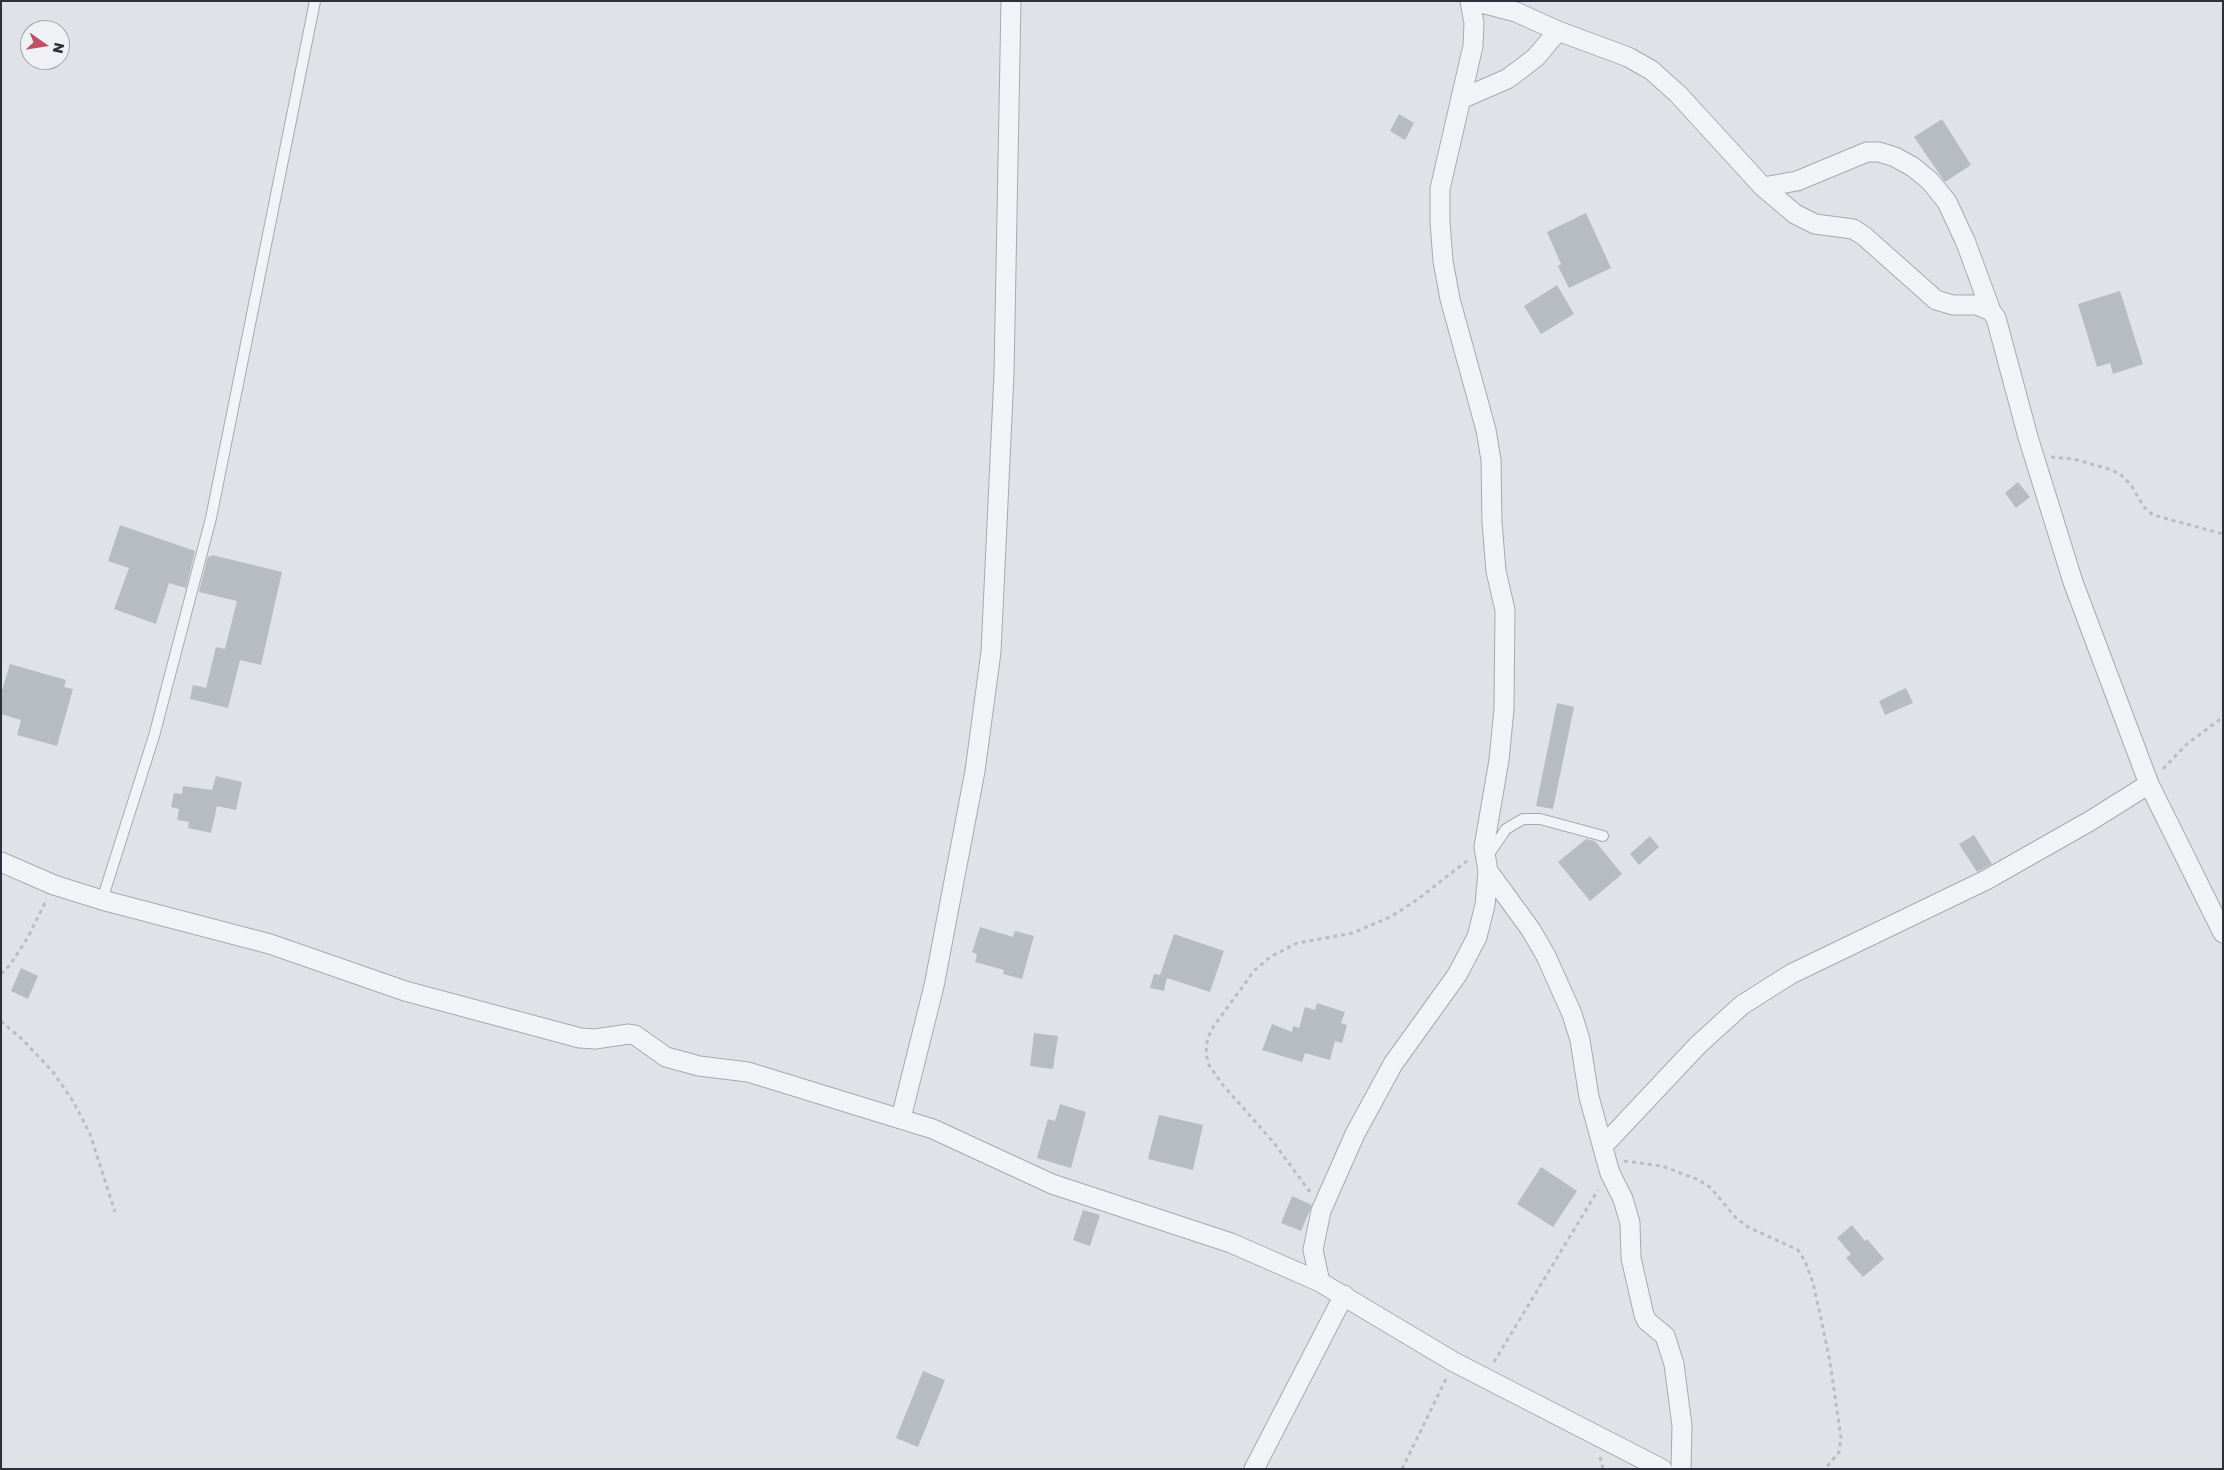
<!DOCTYPE html>
<style>
body{margin:0}
#map{position:relative;width:2224px;height:1470px;overflow:hidden;background:#dfe3e7;font-family:"Golos Text",sans-serif}
canvas{display:block}
.frame{position:absolute;inset:0;border:2px solid #2a313d;pointer-events:none}
.north{position:absolute;left:20px;top:20px;width:50px;height:50px;box-sizing:border-box;background:#eff1f5;border:1px solid #a0a4ab;border-radius:50%;rotate:103deg;font-size:14px;font-weight:700;line-height:20px;text-align:center;color:#2a313d}
.north::after{content:'';display:block;margin:auto;width:18px;height:22px;background:#c05065;clip-path:polygon(50% 0,100% 100%,50% 72%,0 100%)}
</style>
<div id="map">
<canvas width="2224" height="1470"></canvas>
<div class="frame"></div>
<div class="north">N</div>
</div>
<script>
const ctx = document.querySelector('canvas').getContext('2d');
ctx.lineJoin = 'round';
function fill(path, color) { ctx.fillStyle = color; ctx.fill(path, 'evenodd'); }
const toPath = rows => new Path2D(rows.map(r => 'M' + r).join(''));
function stroke(path, color, width, dash) { ctx.strokeStyle = color; ctx.lineWidth = width; ctx.lineCap = dash ? 'butt' : 'round'; ctx.setLineDash(dash || []); ctx.stroke(path); }
fill(toPath([
 [1399,114,1414,123,1405,140,1390,131],
 [1942,119,1971,165,1945,182,1914,137],
 [1586,213,1611,268,1569,288,1558,266,1561,264,1547,232],
 [1557,285,1574,314,1541,334,1524,306],
 [2120,291,2143,364,2113,374,2110,363,2097,367,2078,304],
 [2018,482,2030,497,2016,508,2005,493],
 [120,525,195,551,186,588,169,583,156,624,114,609,129,568,108,561],
 [212,555,282,572,261,665,240,660,228,708,190,699,193,685,206,688,216,647,225,649,237,601,199,592,208,556,211,557],
 [10,664,66,680,64,687,73,689,57,746,17,735,21,720,1,714,1,694],
 [1906,688,1913,703,1885,715,1879,701],
 [1557,703,1574,707,1553,809,1536,806],
 [216,776,242,782,236,810,217,806,211,833,188,828,189,822,177,820,179,809,171,807,174,793,182,794,183,786,212,790],
 [1974,835,1992,864,1977,872,1959,844],
 [1650,836,1659,847,1639,865,1630,854],
 [1586,839,1595,841,1622,874,1590,901,1558,862],
 [980,927,1013,937,1015,931,1034,936,1022,979,1003,974,1004,970,975,962,977,954,972,952],
 [1174,934,1224,951,1210,992,1167,978,1164,991,1150,988,1154,974,1160,975],
 [21,968,38,976,28,999,11,991],
 [1317,1003,1345,1012,1341,1023,1347,1025,1342,1043,1335,1041,1330,1060,1305,1053,1302,1062,1262,1050,1272,1024,1292,1032,1293,1026,1299,1028,1305,1007,1315,1010],
 [1034,1033,1058,1036,1053,1069,1030,1066],
 [1060,1104,1086,1112,1071,1168,1037,1158,1048,1119,1055,1121],
 [1159,1115,1203,1125,1193,1170,1148,1159],
 [1541,1167,1577,1191,1553,1227,1517,1204],
 [1292,1196,1312,1205,1301,1231,1281,1223],
 [1083,1210,1100,1215,1090,1246,1073,1240],
 [1852,1225,1865,1241,1867,1239,1884,1259,1863,1277,1846,1258,1851,1254,1837,1238],
 [923,1371,945,1380,918,1447,896,1438]
]), '#b7bcc3');
const service = toPath([
 [1487,857,1506,829,1523,819,1540,819,1603,836],
 [102,900,154,736,211,518,315,1]
]);
const minor = toPath([
 [1474,1,1516,12,1558,31,1628,57,1651,70,1678,94,1763,187,1795,214,1815,224,1853,229,1864,236,1936,300,1953,305,1977,305,1991,311,1996,318,2028,437,2073,582,2149,784,2223,933],
 [1461,99,1507,79,1522,68,1536,57,1558,31],
 [1763,187,1797,181,1867,152,1879,152,1895,157,1913,167,1930,181,1947,202,1966,243,1991,311],
 [1,862,54,885,102,900,270,944,405,991,580,1038,595,1039,629,1034,635,1035,666,1057,699,1066,748,1072,933,1129,1052,1184,1231,1243,1320,1282,1454,1362,1662,1469],
 [1488,871,1531,930,1546,956,1572,1014,1580,1040,1589,1097,1606,1159,1610,1173,1623,1199,1630,1223,1631,1258,1644,1315,1647,1321,1665,1336,1674,1364,1682,1426,1681,1469],
 [901,1118,934,986,975,771,991,652,1004,374,1011,1],
 [1603,1146,1698,1045,1742,1005,1791,974,1986,880,2090,821,2149,784],
 [1320,1282,1313,1250,1321,1211,1355,1134,1393,1064,1457,975,1477,937,1485,905,1488,871,1484,847,1499,760,1504,709,1505,610,1496,571,1492,522,1491,460,1486,430,1450,299,1443,261,1440,222,1440,189,1473,46,1474,23,1470,1],
 [1254,1469,1344,1295]
]);
stroke(service, '#a5aab1', 12);
stroke(minor, '#a5aab1', 21);
stroke(toPath([
 [2051,457,2074,459,2112,470,2121,475,2131,485,2144,507,2153,515,2223,534],
 [2163,769,2187,744,2223,717],
 [1,974,10,965,28,937,46,901],
 [1,1021,24,1041,53,1072,73,1101,90,1134,115,1212],
 [1624,1161,1662,1166,1699,1180,1711,1188,1735,1217,1748,1227,1798,1250,1805,1261,1813,1283,1820,1314,1830,1362,1841,1438,1839,1452,1825,1469],
 [1310,1192,1274,1143,1222,1084,1209,1065,1206,1053,1207,1042,1211,1030,1254,971,1270,957,1297,943,1353,933,1392,916,1418,899,1468,860],
 [1494,1362,1598,1190],
 [1600,1457,1603,1469],
 [1402,1469,1446,1379]
]), '#babdc2', 3, [4, 4]);
stroke(service, '#f2f3f6', 10);
stroke(minor, '#f2f3f6', 19);
</script>
